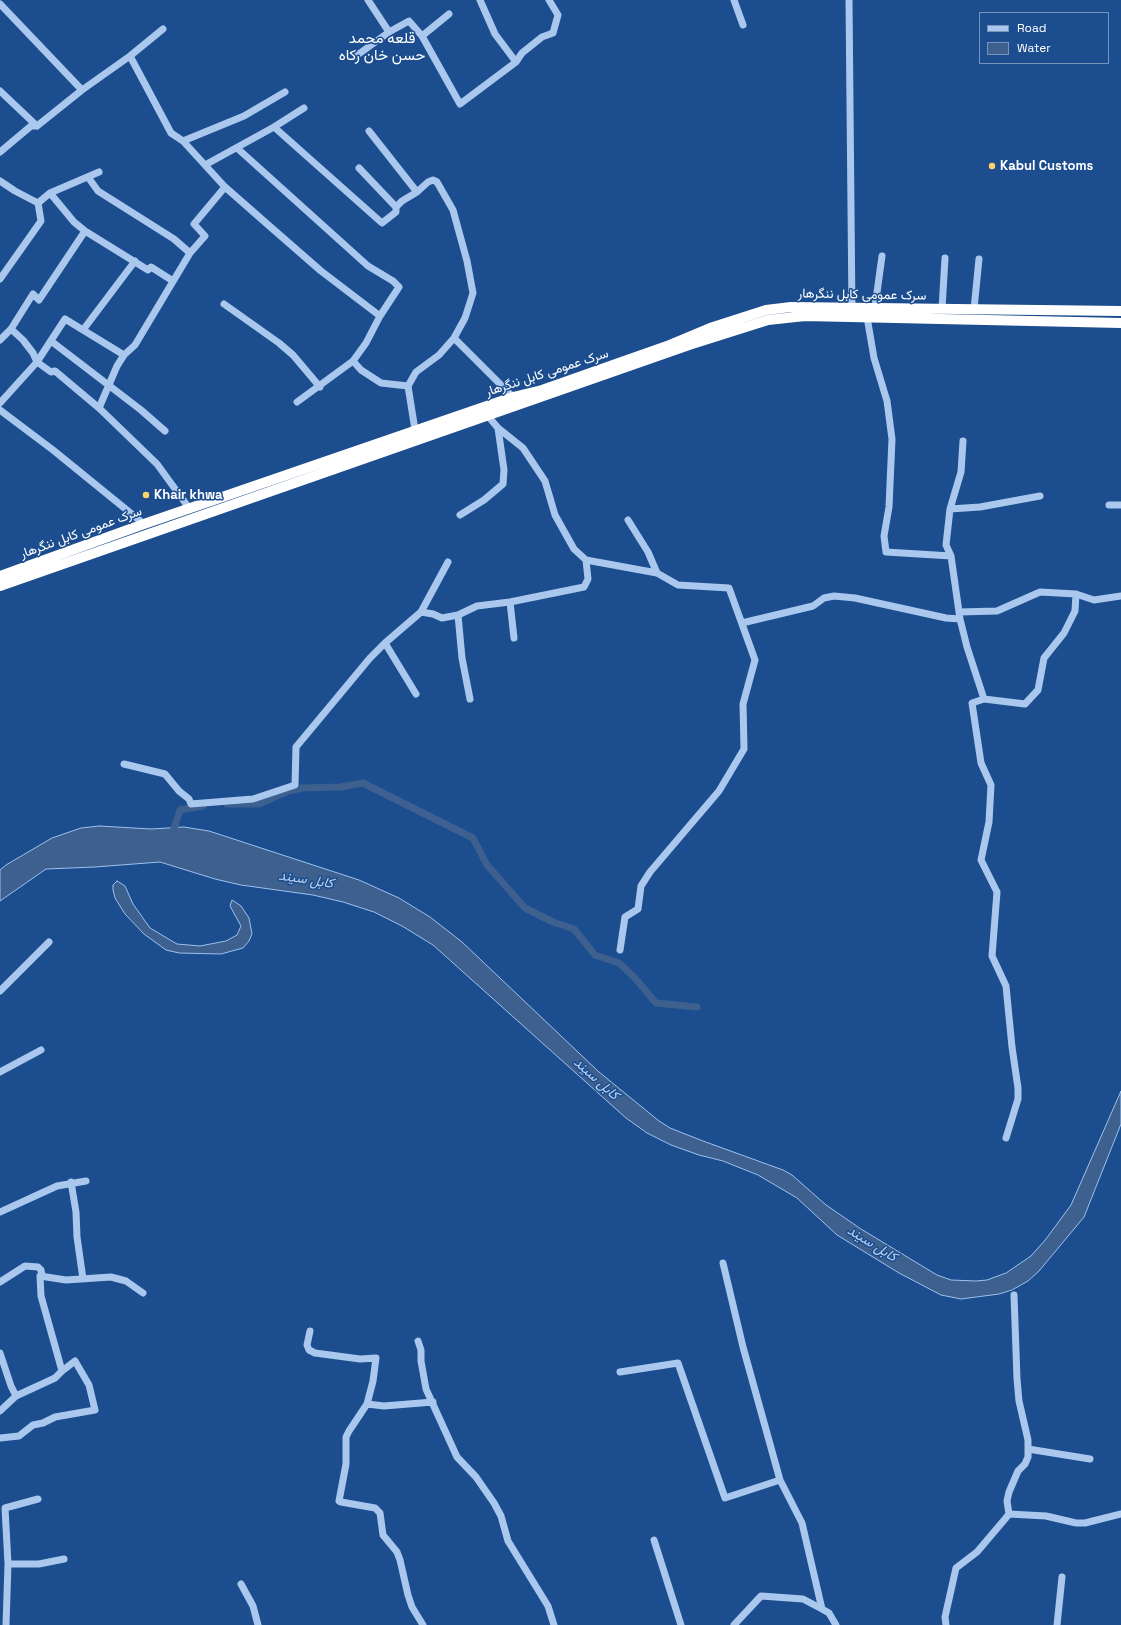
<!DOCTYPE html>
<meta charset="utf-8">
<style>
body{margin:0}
#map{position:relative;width:1121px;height:1625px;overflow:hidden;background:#1c4d8e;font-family:"Space Grotesk",sans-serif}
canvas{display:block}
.legend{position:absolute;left:979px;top:12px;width:130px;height:52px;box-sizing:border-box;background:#1c4d8e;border:1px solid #7794bb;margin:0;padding:5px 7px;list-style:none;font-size:12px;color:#fff}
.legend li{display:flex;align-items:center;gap:8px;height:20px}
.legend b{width:20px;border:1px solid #7794bb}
</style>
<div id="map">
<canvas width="1121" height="1625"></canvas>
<ul class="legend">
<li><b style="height:5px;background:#aac8ed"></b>Road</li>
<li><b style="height:11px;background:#3d608f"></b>Water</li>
</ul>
</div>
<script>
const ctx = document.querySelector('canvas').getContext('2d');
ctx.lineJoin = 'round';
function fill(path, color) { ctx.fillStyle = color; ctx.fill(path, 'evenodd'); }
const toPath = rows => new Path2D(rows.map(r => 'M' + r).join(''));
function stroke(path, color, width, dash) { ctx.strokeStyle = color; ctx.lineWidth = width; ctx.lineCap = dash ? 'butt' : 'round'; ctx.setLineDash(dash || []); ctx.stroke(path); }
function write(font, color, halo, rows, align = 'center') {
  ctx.font = font + ' "Space Grotesk",Vazirmatn,sans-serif'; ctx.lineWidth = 3; ctx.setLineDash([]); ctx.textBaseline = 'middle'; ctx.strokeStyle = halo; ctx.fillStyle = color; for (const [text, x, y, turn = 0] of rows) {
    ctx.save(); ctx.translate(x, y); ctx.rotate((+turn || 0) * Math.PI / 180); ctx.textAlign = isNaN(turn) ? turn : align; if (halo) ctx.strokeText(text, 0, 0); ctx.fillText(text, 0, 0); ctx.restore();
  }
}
const water = toPath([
 [99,826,151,829,184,827,209,831,359,880,399,898,430,917,462,942,599,1072,659,1121,670,1128,703,1141,783,1170,792,1175,826,1205,861,1229,937,1275,951,1280,976,1281,987,1280,1006,1273,1031,1256,1046,1239,1071,1205,1121,1091,1121,1124,1084,1217,1039,1271,1028,1281,1012,1290,999,1294,961,1299,941,1295,899,1273,837,1235,797,1198,758,1175,723,1161,699,1155,671,1145,647,1133,626,1118,433,945,402,926,374,912,343,902,313,895,241,885,215,879,160,862,95,867,46,869,0,901,0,870,6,865,52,838,81,828,99,826],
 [117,881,125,886,133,904,150,928,177,944,200,946,226,941,237,935,241,926,230,906,232,900,241,906,249,918,252,934,249,941,243,948,221,954,179,953,166,950,144,934,125,914,115,898,113,890,113,885,117,881]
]);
fill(water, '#3d608f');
stroke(water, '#9dc2ef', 1);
stroke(toPath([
 [227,804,259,804,288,791,302,788,340,787,363,783,473,838,487,865,525,908,553,922,574,929,595,955,619,963,634,977,656,1003,697,1007],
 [172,835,180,810,203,806]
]), '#3d608f', 7);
stroke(toPath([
 [368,0,389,32],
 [480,0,495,34,516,62],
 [734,0,743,25],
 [849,0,852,312],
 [0,4,82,90],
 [422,36,449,14],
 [130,56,171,133,183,141,225,187,266,223,321,271,380,316],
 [356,56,389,32,409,21,422,36,460,104,516,62,522,53,542,37,553,33,558,15,549,0],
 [0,91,37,126],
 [274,127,382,223,396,212,396,207,402,201,417,192,428,182,433,180,437,182,453,210,467,261,473,293,465,318,454,338,513,397],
 [369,131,417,192],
 [183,141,244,116,285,92],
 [237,148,368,266,393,281,399,287,380,316,366,343,353,361,297,402],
 [0,152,31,126,37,126,82,90,130,56,163,29],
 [205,165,274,127,304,108],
 [359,168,396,207],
 [88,177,98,191,174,239,190,253],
 [0,181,15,191,38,203,41,221,0,279],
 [50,193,74,222,85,231,148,270,151,267,173,281],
 [38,203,50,193,99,172],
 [224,304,279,343,293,355,320,387],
 [875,307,882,256],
 [942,309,945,258],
 [974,309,979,259],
 [867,317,874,358,887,401,892,439,889,507,884,536,886,552,951,556,959,612],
 [11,329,23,340,33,353,37,362,51,372,55,371,99,408,157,464,189,508],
 [83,330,135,261],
 [0,340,11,329,33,294,39,300,85,231],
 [51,341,141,410,165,431],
 [353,361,361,370,381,383,408,386],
 [0,403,37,362,65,319,124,355],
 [99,408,117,366,124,355,135,345,190,253,205,236,194,224,225,187],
 [0,410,53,450,144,524],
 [488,416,498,428,523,448,545,481,555,515,574,549,586,560,657,573,678,585,729,588,755,660,743,704,744,749,719,791,650,872,641,886,638,909,625,917,620,950],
 [415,430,408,386,416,372,439,355,454,338],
 [1109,505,1121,505],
 [950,509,980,507,1040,496],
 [460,515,484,500,503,484,504,470,498,428],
 [628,520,648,552,657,573],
 [951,556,946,545,950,509,961,472,963,441],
 [510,602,514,638],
 [421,612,433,614,442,618,458,615,477,606,510,602,584,587,588,579,586,560],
 [458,615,462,658,470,699],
 [960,619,967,647,984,699,972,703,981,763,991,785,989,822,981,860,997,892,992,956,1006,986,1012,1047,1018,1088,1018,1099,1006,1138],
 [742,623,813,606,824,598,834,596,855,598,946,618,960,619,959,612,997,611,1040,592,1076,594,1094,600,1121,596],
 [385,643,416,694],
 [984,699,1025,704,1038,690,1044,658,1064,633,1075,611,1076,594],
 [124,764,165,774,179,791,189,799,191,804,253,799,295,785,296,747,370,658,385,643,421,612,448,562],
 [0,991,49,942],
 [0,1072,41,1050],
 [71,1182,76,1212,77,1237,83,1279],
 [0,1212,57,1186,86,1181],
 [723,1263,743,1347,780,1480,802,1523,822,1609,829,1613,836,1625],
 [0,1282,25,1266,38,1267,41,1270,42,1275],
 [310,1331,307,1345,309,1350,315,1353,360,1359,376,1358,373,1381,367,1404,349,1431,346,1437,346,1464,339,1501,341,1502,375,1508,380,1513,383,1535,397,1552,400,1560,408,1595,412,1607,423,1625],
 [418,1341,421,1350,421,1361,426,1389,457,1457,476,1477,494,1503,501,1516,508,1541,548,1606,554,1625],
 [0,1353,11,1386,16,1396],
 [620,1372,678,1363,725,1498,780,1480],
 [367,1404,384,1406,433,1402],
 [0,1411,16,1396,55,1378,62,1371,41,1296,40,1276,66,1280,111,1277,126,1281,143,1293],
 [0,1438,19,1436,33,1425,43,1423,55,1417,95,1410,89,1385,75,1361,62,1371],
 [1028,1449,1090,1459],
 [1009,1514,1046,1516,1076,1523,1085,1523,1121,1514],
 [654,1540,681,1625],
 [8,1564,39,1564,64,1559],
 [241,1584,253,1606,258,1625],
 [6,1625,8,1564,5,1508,38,1499],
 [734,1625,761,1596,803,1599,822,1609],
 [946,1625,945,1617,956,1568,977,1552,1005,1519,1009,1514,1007,1501,1009,1492,1018,1471,1025,1464,1028,1457,1028,1440,1019,1401,1017,1379,1014,1295],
 [1057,1625,1062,1577]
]), '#aac8ed', 7);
stroke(toPath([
 [0,576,144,524,513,397,542,390,667,346,710,328,766,310,791,307,1121,311],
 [0,586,689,345,768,320,805,316,1121,323]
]), '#fff', 10);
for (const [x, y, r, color] of [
 [992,166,4,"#fdd468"],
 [146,495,4,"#fdd468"]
]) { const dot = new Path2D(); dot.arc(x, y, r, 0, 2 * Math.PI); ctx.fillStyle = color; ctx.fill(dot); stroke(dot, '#1c4d8e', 1.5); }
write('bold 13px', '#fff', '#1c4d8e', [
 ["Kabul Customs",1000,166],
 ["Khair khwa",154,495]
], 'left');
write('13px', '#fff', '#1c4d8e', [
 ["سرک عمومی کابل ننگرهار",862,295,1],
 ["سرک عمومی کابل ننگرهار",547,373,-18],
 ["سرک عمومی کابل ننگرهار",81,533,-20]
]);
write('italic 14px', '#b6d2f4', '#1c4d8e', [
 ["کابل سيند",306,880,9],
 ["کابل سيند",596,1079,42],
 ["کابل سيند",872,1244,32]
]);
write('15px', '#fff', '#1c4d8e', [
 ["قلعه محمد",382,39],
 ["حسن خان رکاه",382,56]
]);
</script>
